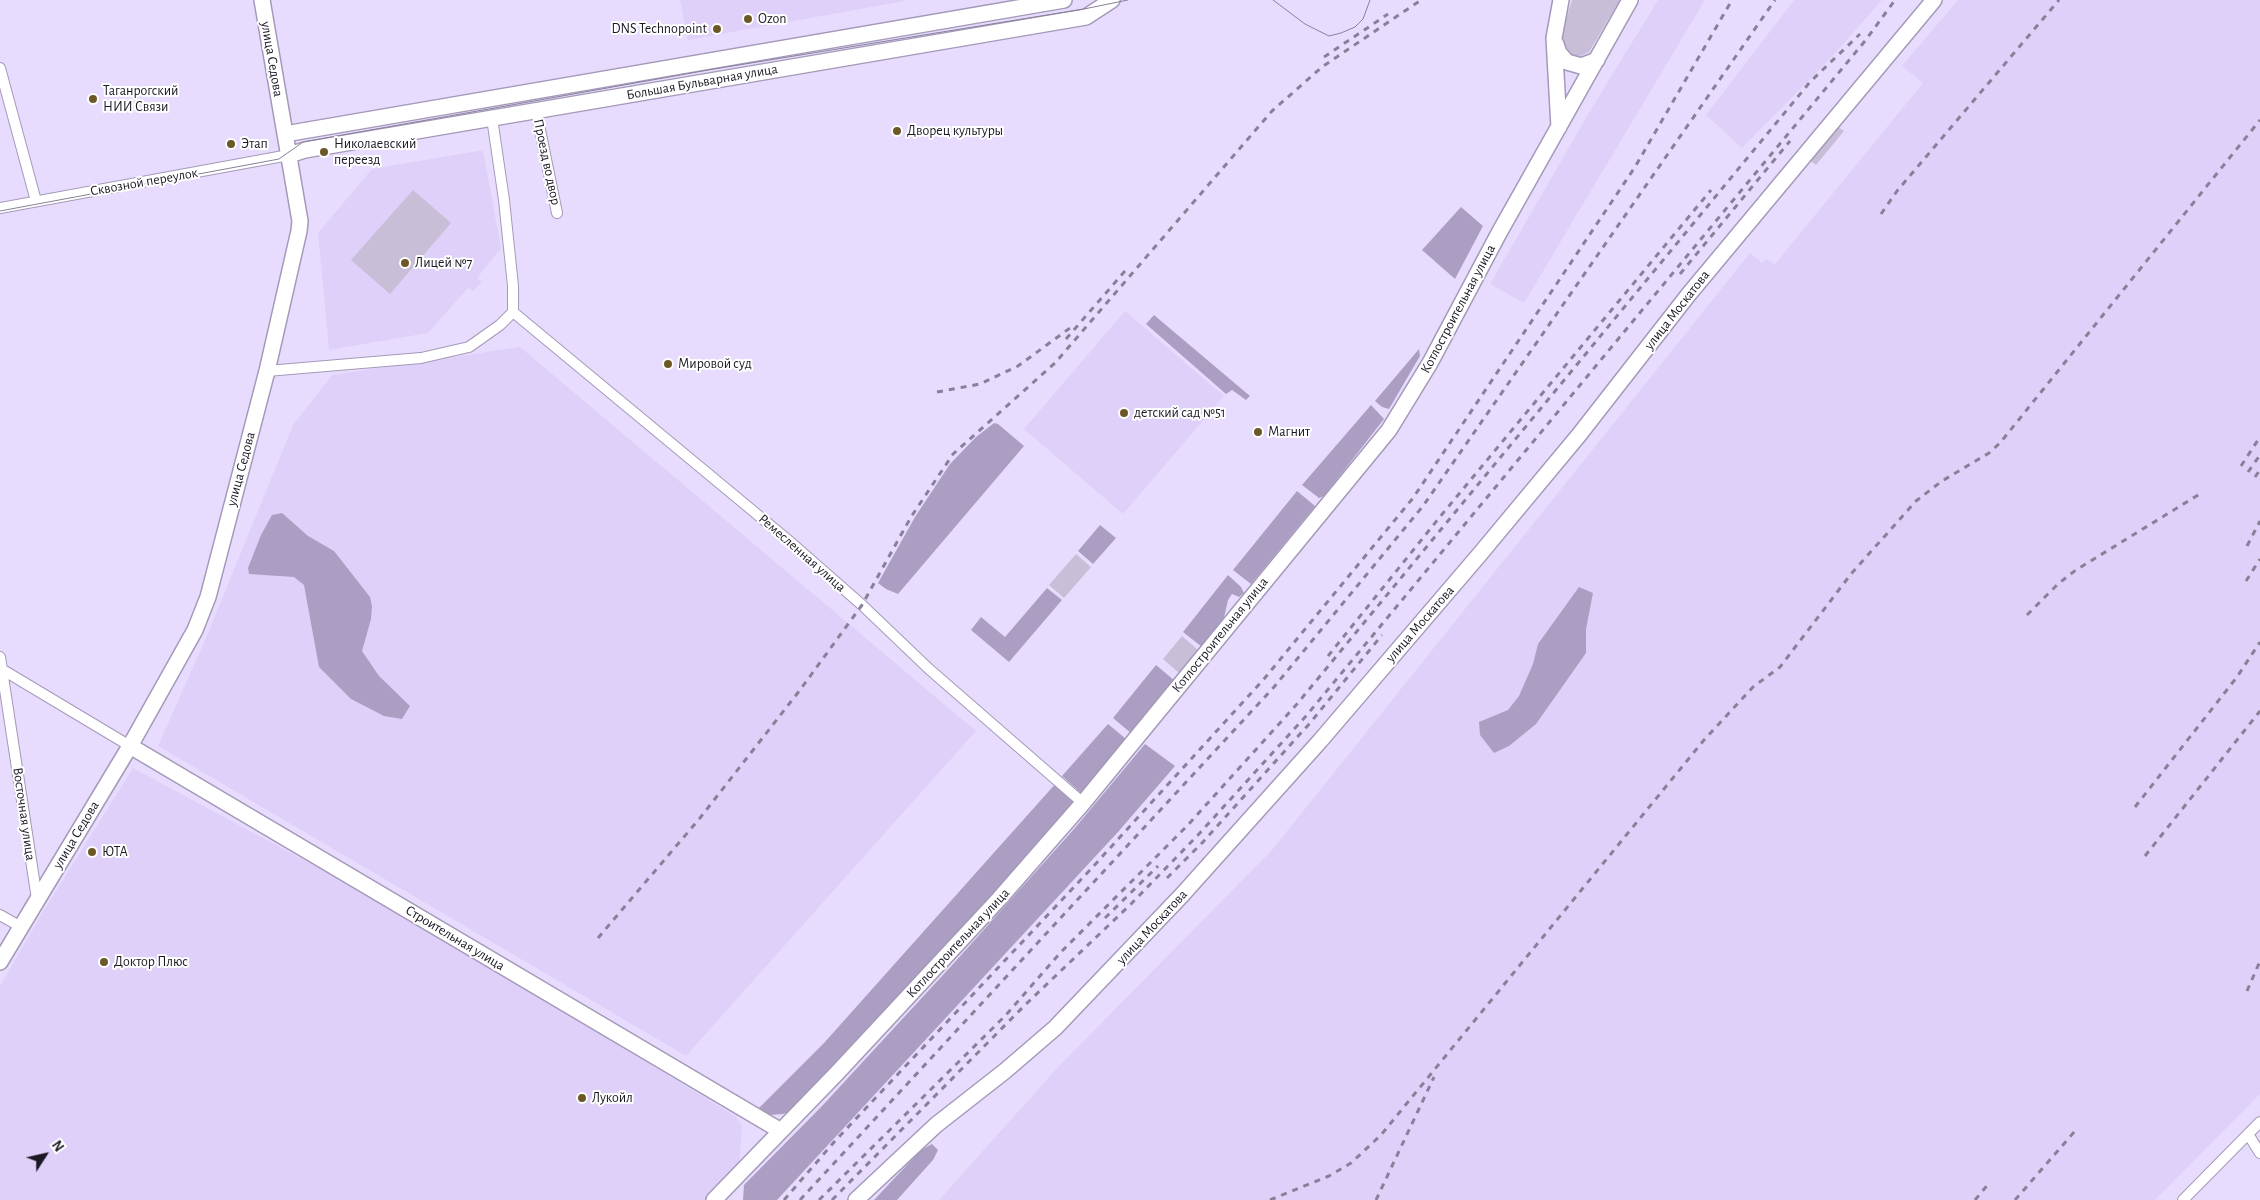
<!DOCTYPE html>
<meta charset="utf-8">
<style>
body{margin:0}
#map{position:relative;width:2260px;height:1200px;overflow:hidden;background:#e8dcfe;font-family:"Alegreya Sans",sans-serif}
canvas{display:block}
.north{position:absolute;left:20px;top:1130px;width:50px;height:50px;-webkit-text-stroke:4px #fff;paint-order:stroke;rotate:55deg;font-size:14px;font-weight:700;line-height:20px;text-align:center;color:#1c1824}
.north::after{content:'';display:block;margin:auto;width:18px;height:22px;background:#1c1824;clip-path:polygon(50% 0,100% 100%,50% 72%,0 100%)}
</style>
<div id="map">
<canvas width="2260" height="1200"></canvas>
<div class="north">N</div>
</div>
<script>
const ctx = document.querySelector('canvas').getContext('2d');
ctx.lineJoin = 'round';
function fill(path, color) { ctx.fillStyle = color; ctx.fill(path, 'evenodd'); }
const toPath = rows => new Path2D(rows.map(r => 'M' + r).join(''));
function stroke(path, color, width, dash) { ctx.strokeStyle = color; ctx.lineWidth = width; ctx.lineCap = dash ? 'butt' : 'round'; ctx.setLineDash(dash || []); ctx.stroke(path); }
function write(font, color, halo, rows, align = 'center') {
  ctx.font = font + ' "Alegreya Sans",sans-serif'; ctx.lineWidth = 4; ctx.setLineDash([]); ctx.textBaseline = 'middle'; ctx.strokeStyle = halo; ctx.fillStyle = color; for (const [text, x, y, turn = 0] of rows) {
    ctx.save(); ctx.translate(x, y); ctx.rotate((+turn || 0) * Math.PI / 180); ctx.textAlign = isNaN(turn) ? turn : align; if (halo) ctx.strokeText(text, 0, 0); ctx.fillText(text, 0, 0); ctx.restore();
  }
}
fill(toPath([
 [680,0,905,0,905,1,688,40],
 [1658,0,1705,0,1524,303,1490,284,1590,111],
 [1794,0,1882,0,1832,57,1742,148,1706,115],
 [1958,0,2260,0,2260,1094,2155,1200,939,1200,1059,1066,1272,850,1750,253,1762,263,1766,259,1775,264,1923,83,1902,66],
 [483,150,501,248,477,278,482,282,473,291,468,288,428,333,329,350,318,233,372,169],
 [1125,311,1224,396,1123,514,1024,429],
 [520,347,976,731,686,1056,158,746,206,638,293,425,332,375],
 [133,768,384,903,735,1116,742,1125,740,1158,737,1165,704,1200,0,1200,0,986,41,915]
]), '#dfd0f9');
fill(toPath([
 [1572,0,1620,0,1589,52,1580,56,1571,57,1564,49,1561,36],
 [1838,127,1844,131,1816,165,1810,161],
 [413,190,451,223,390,294,351,260],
 [1076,554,1091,567,1064,598,1049,585],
 [1182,636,1198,650,1179,673,1163,659]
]), '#c8bed8');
fill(toPath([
 [1461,207,1483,226,1455,279,1422,250],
 [1154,315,1250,396,1246,400,1232,390,1226,394,1146,324],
 [1419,349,1420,356,1389,409,1382,407,1375,401],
 [1371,405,1384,419,1324,496,1319,498,1302,485],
 [994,423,998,424,1024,446,898,594,886,589,878,583,915,517,950,464,976,437],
 [1297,491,1315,506,1251,584,1233,570],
 [282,513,308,536,334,551,370,597,372,606,371,619,362,651,379,676,410,706,402,719,384,716,351,699,319,667,304,585,294,577,249,574,248,568,261,535,272,515],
 [1100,525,1116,538,1093,564,1078,551],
 [1228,575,1241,587,1244,593,1239,597,1232,594,1228,600,1223,622,1202,647,1183,632],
 [1579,587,1593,593,1586,629,1586,653,1536,724,1509,746,1494,753,1480,735,1479,722,1508,710,1519,696,1533,664,1538,644],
 [1047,588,1062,600,1009,662,971,630,981,617,1005,637],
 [1156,665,1175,681,1132,734,1113,718],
 [1108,724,1126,739,1083,795,1062,776],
 [1145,744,1175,766,1118,832,777,1200,743,1200,744,1185,823,1105,954,963,1074,829],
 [1057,782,1078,801,938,956,792,1111,783,1114,769,1115,757,1110,824,1043],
 [932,1144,938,1150,933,1160,897,1200,874,1200,921,1150]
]), '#ab9ec2');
const street = toPath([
 [0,68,36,201],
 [536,110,557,213],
 [0,208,289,155],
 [513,312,788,540,862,605,929,669,1083,803],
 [267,371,421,358,469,347,500,325,513,312,513,286,504,200,492,118],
 [0,657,37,899],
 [3,670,130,746],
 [0,915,21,927],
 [2248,1134,2260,1153],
 [2183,1200,2260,1122]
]);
const secondary = toPath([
 [1556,44,1559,53,1567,62,1581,66,1597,60],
 [1559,127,1554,38,1561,0],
 [285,134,1064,0],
 [289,155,305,150,1086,17,1112,0],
 [130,746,781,1131],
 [0,962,130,746,195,630,208,597,267,371,299,231,300,221,262,0],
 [714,1200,837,1073,999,899,1083,803,1389,430,1430,363,1499,233,1630,0],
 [856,1200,936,1125,1005,1071,1055,1028,1182,895,1320,741,1480,554,1579,435,1689,294,1934,0]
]);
stroke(street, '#a599b9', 12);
stroke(secondary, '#a599b9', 18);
stroke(street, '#fff', 10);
stroke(secondary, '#fff', 15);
stroke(toPath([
 [1273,0,1305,24,1329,36,1341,33,1355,27,1363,19,1370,0],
 [0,211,279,159,303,142,714,69,1084,9,1128,0]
]), '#888098', 1);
stroke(toPath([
 [1324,57,1388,14],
 [1881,214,1897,191,2059,0],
 [1680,274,1790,141],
 [1066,339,1125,271],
 [937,392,980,384,1018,366,1070,328],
 [2241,466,2260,437],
 [2248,472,2260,455],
 [2255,477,2260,470],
 [2247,546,2260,521],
 [2246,581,2260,559],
 [2027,615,2059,583,2076,570,2203,492],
 [1328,656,1439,518,1711,190],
 [2135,807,2237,677,2260,642],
 [2145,856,2260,711],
 [1167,878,1202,843,1310,723,1382,635],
 [1105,918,1158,866],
 [598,938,700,818,800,690,862,605,911,517,953,454,1055,363,1272,111,1322,67,1421,0],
 [2247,991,2260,961],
 [784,1200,835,1141,1090,870,1264,679,1413,498,1635,167,1732,0],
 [800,1200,1274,687,1423,506,1775,0],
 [819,1200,1005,1016,1061,952,1187,826,1297,704,1810,82,1860,34],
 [832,1200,1025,1005,1131,904,1198,835,1306,716,1865,41,1895,0],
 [1270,1200,1329,1176,1351,1163,1381,1135,1704,740,1753,687,1780,667,1851,574,1916,501,1942,481,1989,453,2000,443,2260,120],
 [1376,1200,1434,1077],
 [1975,1200,1990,1182],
 [2015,1200,2075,1131]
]), '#888098', 3, [6, 6]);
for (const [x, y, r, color] of [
 [748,19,5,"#6c5827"],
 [717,29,5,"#6c5827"],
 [93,99,5,"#6c5827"],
 [897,131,5,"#6c5827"],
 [231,144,5,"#6c5827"],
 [324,152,5,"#6c5827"],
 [405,263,5,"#6c5827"],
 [668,364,5,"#6c5827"],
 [1124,413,5,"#6c5827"],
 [1258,432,5,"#6c5827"],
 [92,852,5,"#6c5827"],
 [104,962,5,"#6c5827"],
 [582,1098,5,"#6c5827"]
]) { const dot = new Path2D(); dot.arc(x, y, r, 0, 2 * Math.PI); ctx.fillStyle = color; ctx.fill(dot); stroke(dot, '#fff', 2); }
write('14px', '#1c1824', '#fff', [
 ["Ozon",758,19],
 ["DNS Technopoint",707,29,"right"],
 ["Таганрогский",103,91],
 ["НИИ Связи",103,107],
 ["Дворец культуры",907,131],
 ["Этап",241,144],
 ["Николаевский",334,144],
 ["переезд",334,160],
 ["Лицей №7",415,263],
 ["Мировой суд",678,364],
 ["детский сад №51",1134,413],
 ["Магнит",1268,432],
 ["ЮТА",102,852],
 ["Доктор Плюс",114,962],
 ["Лукойл",592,1098]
], 'left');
write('14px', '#1c1824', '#fff', [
 ["улица Седова",272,59,80],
 ["Большая Бульварная улица",702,82,-10],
 ["Проезд во двор",547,162,78],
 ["Сквозной переулок",144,182,-10],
 ["Котлостроительная улица",1458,309,-62],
 ["улица Москатова",1677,310,-52],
 ["улица Седова",241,469,-75],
 ["Ремесленная улица",802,553,41],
 ["улица Москатова",1420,624,-49],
 ["Котлостроительная улица",1220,635,-51],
 ["Восточная улица",24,814,82],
 ["улица Седова",76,835,-59],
 ["улица Москатова",1152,927,-47],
 ["Строительная улица",455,938,31],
 ["Котлостроительная улица",958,943,-47]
]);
</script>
